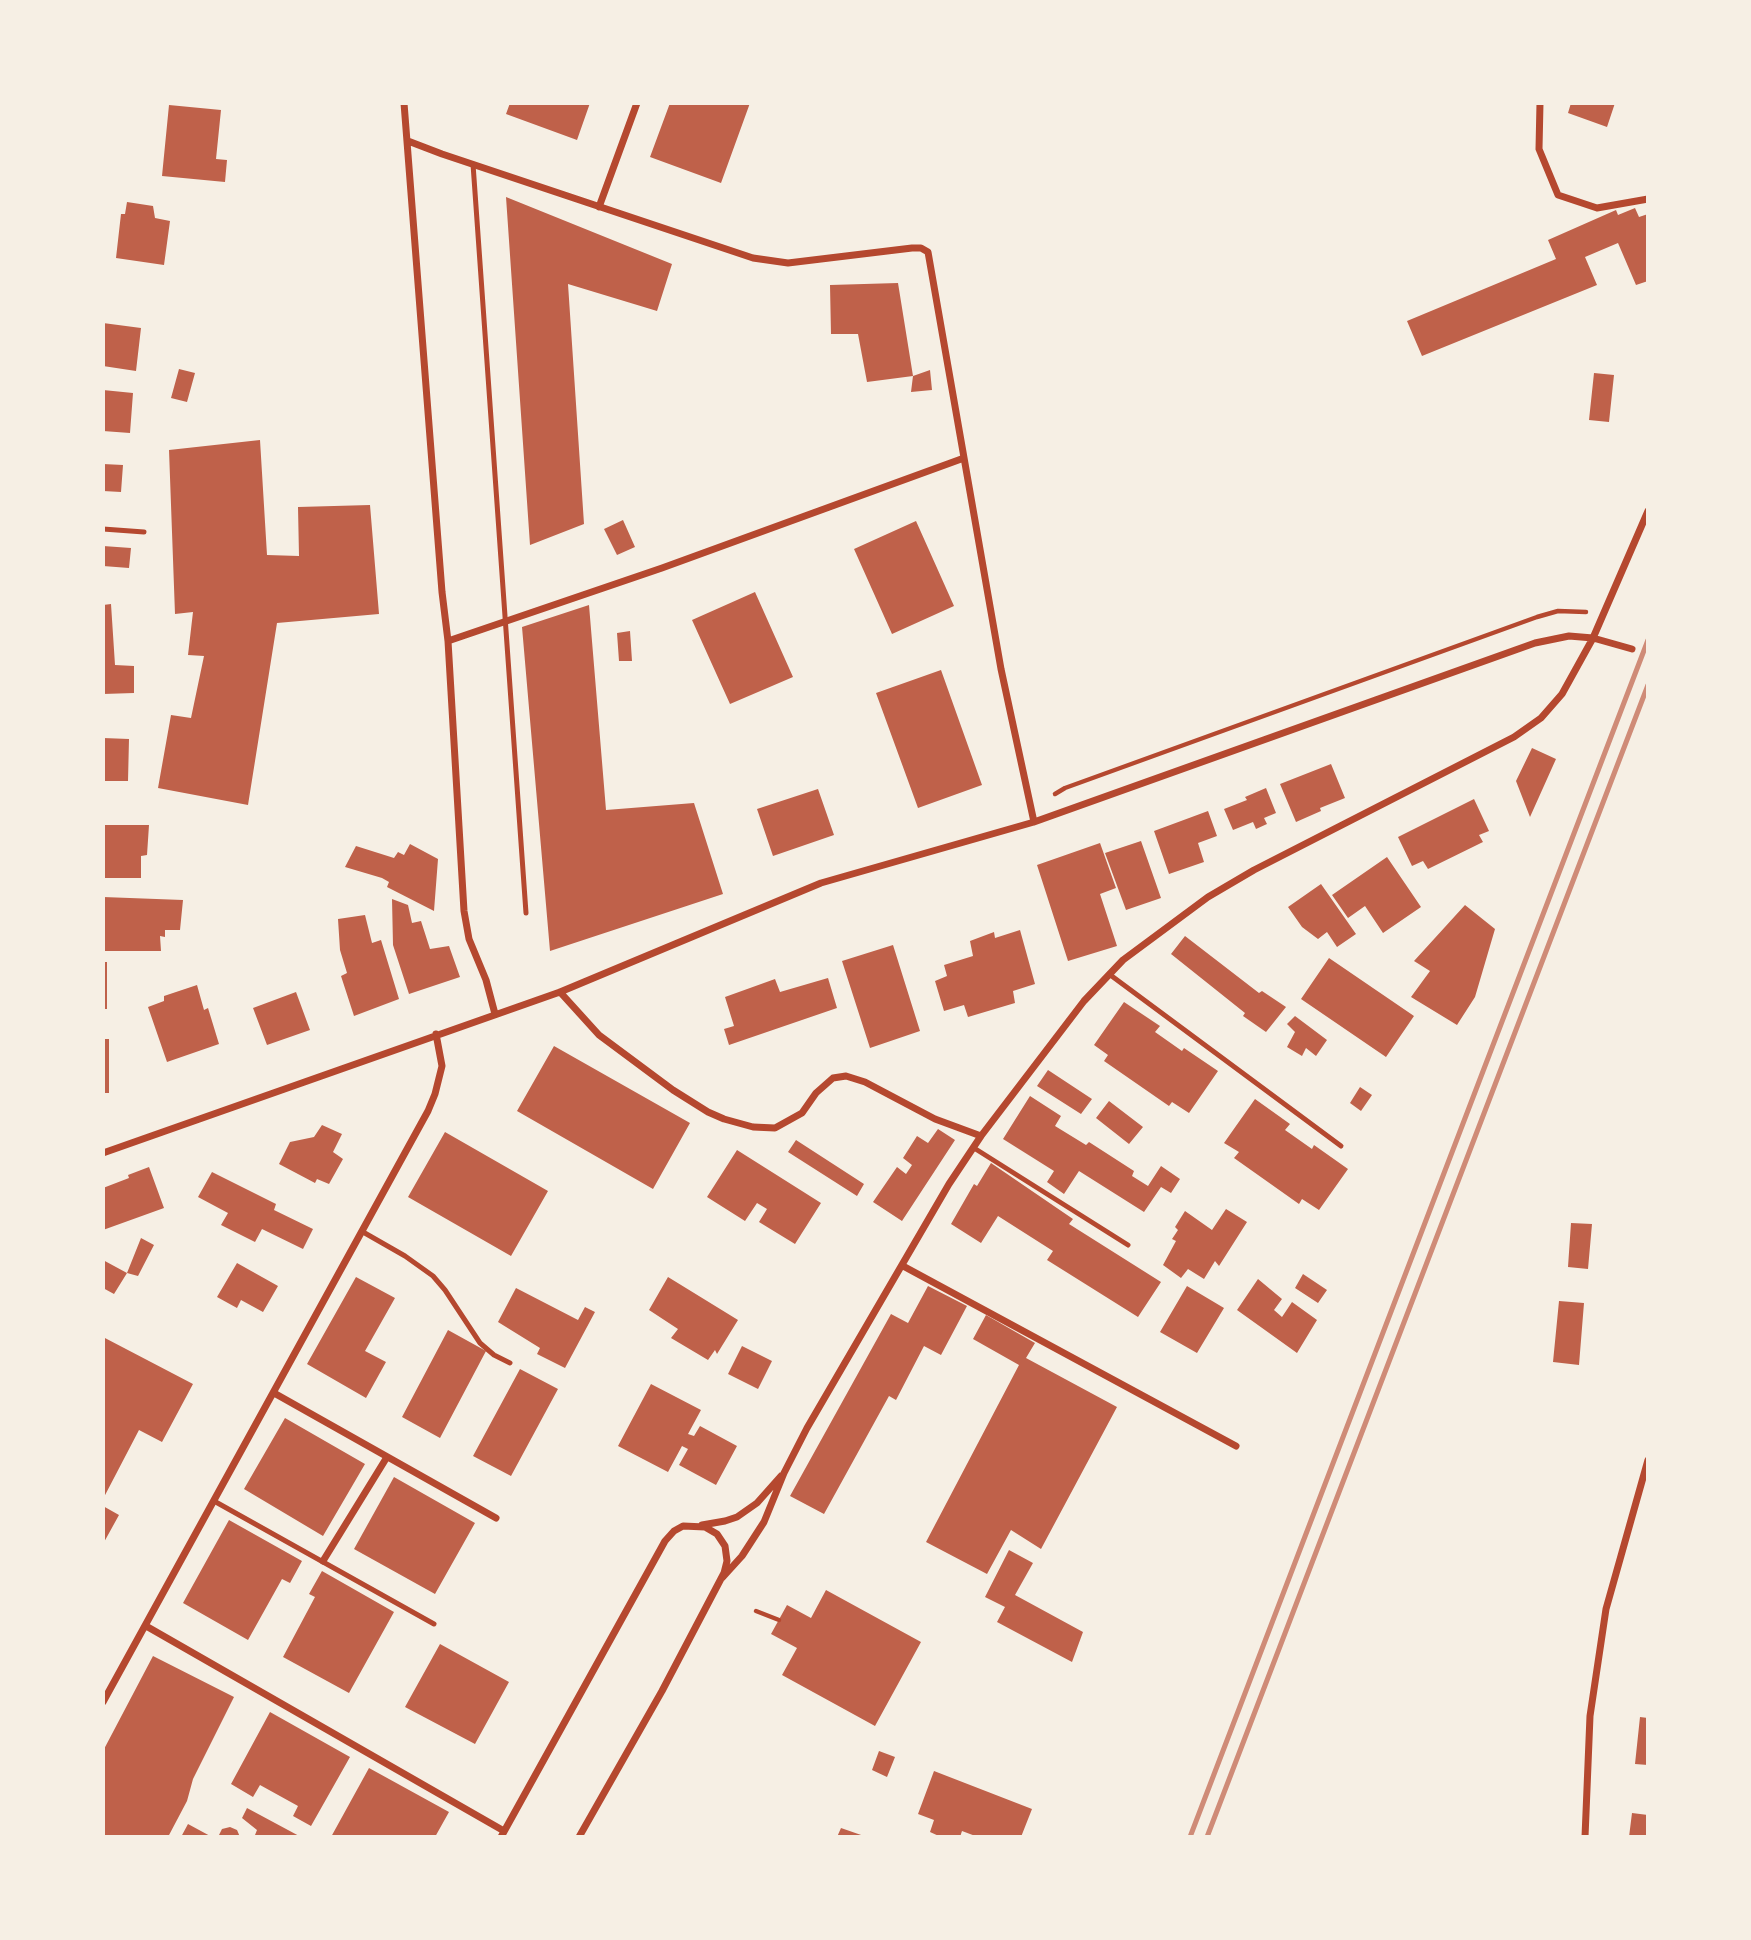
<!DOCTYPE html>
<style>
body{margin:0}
#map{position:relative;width:1751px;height:1940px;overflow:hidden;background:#f6efe4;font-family:"IBM Plex Sans",sans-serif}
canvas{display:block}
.frame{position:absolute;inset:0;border:105px solid #f6efe4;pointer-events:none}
</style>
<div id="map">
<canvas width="1751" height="1940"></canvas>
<div class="frame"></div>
</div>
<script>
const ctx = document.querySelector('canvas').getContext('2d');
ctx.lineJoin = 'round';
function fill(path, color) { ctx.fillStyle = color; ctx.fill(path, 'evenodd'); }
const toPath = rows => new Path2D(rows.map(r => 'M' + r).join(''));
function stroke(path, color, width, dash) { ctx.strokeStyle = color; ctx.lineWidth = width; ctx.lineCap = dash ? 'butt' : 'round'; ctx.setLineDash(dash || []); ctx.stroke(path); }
fill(toPath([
 [510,103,590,103,577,140,506,114],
 [670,103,750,103,721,183,650,157],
 [1571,103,1615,103,1607,127,1568,113],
 [169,105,221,110,216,159,227,160,225,182,162,176],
 [506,197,672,264,657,311,568,284,584,524,530,545],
 [127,202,153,206,155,218,170,221,164,265,116,258,121,214,125,214],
 [1635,208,1639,217,1648,214,1648,281,1636,285,1618,243,1585,257,1597,285,1422,356,1407,321,1556,259,1548,240,1616,210,1618,215],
 [898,283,913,376,867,382,858,334,831,334,830,285],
 [103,323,141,328,136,371,103,366],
 [179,369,195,373,187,402,171,398],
 [930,370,932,390,911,392,913,376],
 [1594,373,1614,375,1609,422,1589,420],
 [103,390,133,393,130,433,103,431],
 [260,440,267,555,299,556,298,507,370,505,379,614,277,623,248,805,158,788,171,715,191,718,204,656,188,655,193,612,175,614,169,450],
 [103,464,123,465,121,492,103,491],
 [623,520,635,547,617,555,604,529],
 [916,521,954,606,892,634,854,549],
 [103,546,131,548,129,568,103,566],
 [755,592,793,677,730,704,692,620],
 [111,604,115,665,134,666,134,693,103,694,103,605],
 [589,605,606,810,694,803,723,894,550,951,522,627],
 [630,631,632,661,619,661,617,633],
 [941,670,982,785,918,808,876,693],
 [103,738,129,739,128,781,103,781],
 [1532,748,1556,759,1530,817,1516,781],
 [1331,764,1345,798,1320,808,1321,811,1296,822,1280,784],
 [1266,788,1276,813,1264,818,1267,824,1256,829,1253,822,1233,830,1224,809,1247,800,1245,797],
 [818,789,834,835,773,856,757,809],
 [1474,799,1489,831,1479,835,1483,842,1428,869,1423,861,1412,866,1398,837],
 [1208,811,1217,836,1198,843,1204,862,1169,874,1154,831],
 [103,825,149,825,147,855,141,856,141,878,103,878],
 [1141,841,1161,898,1126,910,1105,853],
 [1100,843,1116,888,1100,894,1117,946,1068,961,1037,865],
 [410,844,438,859,434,911,387,887,389,882,382,878,345,867,356,846,394,858,398,852,404,855],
 [1387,857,1421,907,1383,933,1365,906,1348,918,1332,895],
 [1321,884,1356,934,1337,947,1327,932,1318,939,1302,927,1288,907],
 [103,897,183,900,180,930,165,930,165,937,160,936,161,951,103,951],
 [392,899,408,905,412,923,421,921,430,949,449,946,460,977,409,994,393,945],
 [1465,905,1495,929,1475,997,1457,1025,1411,997,1430,971,1414,961],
 [365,915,372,943,381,940,399,999,354,1016,341,976,347,973,340,950,338,919],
 [1020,930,1035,984,1013,991,1015,1003,968,1017,964,1005,944,1011,935,981,947,976,944,965,973,956,970,941,994,932,995,938],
 [1185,936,1259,993,1262,991,1286,1007,1266,1032,1243,1016,1245,1013,1171,954],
 [893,945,920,1031,870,1048,842,961],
 [1329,958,1414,1016,1386,1057,1301,999],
 [103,962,107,962,107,1009,103,1009],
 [828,978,837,1008,729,1045,724,1029,734,1026,725,997,775,979,780,992],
 [197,985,204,1010,208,1008,219,1044,167,1062,148,1007,164,1001,164,996],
 [296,992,310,1030,267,1045,253,1008],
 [1124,1002,1160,1026,1155,1032,1182,1051,1184,1048,1218,1071,1189,1113,1172,1102,1169,1106,1104,1061,1108,1055,1094,1045],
 [1295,1016,1327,1040,1316,1056,1306,1048,1302,1056,1287,1047,1295,1032,1287,1024],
 [103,1039,109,1039,109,1093,103,1093],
 [554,1046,690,1123,653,1189,517,1111],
 [1048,1070,1092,1099,1081,1114,1037,1086],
 [1360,1087,1372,1095,1361,1111,1350,1103],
 [1030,1096,1061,1116,1055,1126,1086,1145,1089,1142,1134,1171,1132,1176,1148,1186,1161,1166,1180,1179,1171,1193,1161,1187,1144,1212,1079,1171,1064,1194,1047,1182,1054,1171,1003,1139],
 [1255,1099,1290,1124,1285,1130,1312,1149,1314,1145,1348,1169,1319,1210,1302,1199,1299,1204,1234,1158,1239,1152,1224,1143],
 [1109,1101,1143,1127,1129,1144,1096,1118],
 [322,1125,342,1134,333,1152,343,1159,329,1184,317,1179,315,1183,279,1164,290,1142,314,1137],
 [938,1129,955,1140,902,1221,873,1202,897,1167,906,1174,912,1165,903,1158,917,1136,928,1143],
 [445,1132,548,1191,511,1256,408,1197],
 [796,1140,864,1184,857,1196,788,1152],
 [737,1150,821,1203,795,1244,759,1222,767,1209,757,1203,745,1221,707,1197],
 [991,1163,1073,1219,1069,1224,1161,1282,1138,1317,1047,1260,1053,1251,998,1216,981,1243,951,1224,974,1184,977,1186],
 [149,1167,164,1208,103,1230,103,1188,129,1178,128,1175],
 [212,1172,276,1204,274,1210,313,1229,303,1249,262,1229,255,1242,221,1225,228,1213,198,1197],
 [1226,1209,1247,1222,1219,1266,1215,1261,1204,1279,1188,1269,1181,1278,1163,1265,1176,1241,1172,1239,1178,1230,1175,1227,1185,1211,1212,1230],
 [1571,1223,1592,1224,1588,1269,1568,1267],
 [141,1238,154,1245,138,1276,127,1273,114,1294,103,1288,103,1260,127,1273],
 [237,1263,278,1286,263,1312,241,1300,237,1308,217,1297],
 [1303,1274,1327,1290,1318,1303,1295,1288],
 [356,1277,395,1298,365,1351,386,1362,366,1398,307,1364],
 [668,1277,738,1320,717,1354,715,1350,708,1360,671,1338,678,1329,649,1310],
 [1258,1279,1282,1299,1274,1310,1282,1317,1292,1302,1317,1320,1297,1353,1237,1310],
 [928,1286,967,1306,941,1355,924,1346,896,1400,889,1396,824,1514,790,1496,891,1314,908,1323],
 [1187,1286,1224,1308,1197,1353,1160,1332],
 [516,1288,578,1320,585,1307,595,1312,565,1368,537,1354,540,1348,498,1322],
 [1559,1301,1584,1303,1579,1365,1553,1362],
 [986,1315,1035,1343,1026,1358,1117,1407,1041,1549,1011,1530,987,1574,926,1542,1019,1365,973,1339],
 [448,1330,486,1351,440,1438,402,1417],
 [103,1337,193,1384,162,1442,139,1430,103,1499],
 [742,1346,772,1361,758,1389,728,1374],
 [520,1369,558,1389,511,1476,473,1456],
 [651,1384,701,1410,688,1434,694,1436,700,1426,737,1446,716,1485,679,1465,688,1449,682,1446,668,1472,618,1446],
 [285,1418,365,1464,323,1536,244,1489],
 [394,1477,475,1523,435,1594,354,1549],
 [103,1506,119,1515,103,1544],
 [229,1520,302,1561,290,1583,282,1579,248,1640,183,1603],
 [1009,1550,1033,1563,1015,1595,1083,1632,1072,1662,997,1622,1005,1607,985,1597],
 [322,1571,394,1612,349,1693,283,1657,315,1597,309,1594],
 [826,1590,921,1642,875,1726,782,1675,797,1648,771,1634,787,1605,811,1618],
 [440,1644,509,1682,475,1744,405,1707],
 [153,1656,234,1697,193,1779,187,1801,168,1837,103,1837,103,1751],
 [270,1712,350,1757,311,1826,293,1816,298,1806,260,1785,253,1797,231,1784],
 [1640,1717,1648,1718,1648,1765,1635,1764],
 [879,1751,895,1757,887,1777,872,1770],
 [369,1768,449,1812,435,1837,331,1837],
 [934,1771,1032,1809,1021,1837,978,1837,962,1831,960,1837,941,1837,930,1832,934,1820,918,1814],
 [247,1808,301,1837,259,1837,255,1835,257,1830,242,1818],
 [1632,1813,1648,1815,1648,1837,1629,1837],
 [188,1824,212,1837,181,1837],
 [230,1827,237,1830,240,1837,218,1837,222,1829],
 [841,1828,864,1836,864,1837,837,1837]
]), '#bf614a');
stroke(toPath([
 [1055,794,1065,788,1537,617,1558,611,1586,612],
 [756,1611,779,1620]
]), '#b5482f', 4.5);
stroke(toPath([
 [473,164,526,913],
 [103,529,144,532],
 [1109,974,1341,1146],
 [974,1148,1128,1245],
 [363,1232,405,1256,433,1276,445,1290,480,1343,494,1355,510,1363],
 [214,1501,434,1624]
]), '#b5482f', 5);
stroke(toPath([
 [404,103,442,592,448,641,464,911,469,939,486,980,495,1014],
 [1540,103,1539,149,1558,195,1597,208,1648,199],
 [408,141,442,154,753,258,788,263,912,248,921,248,928,252,1001,669,1034,822],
 [599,207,637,103],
 [448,641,662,568,964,458],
 [560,992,599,1035,673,1090,708,1112,724,1119,753,1127,775,1128,802,1113,816,1093,833,1078,846,1076,865,1082,935,1119,981,1136],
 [103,1153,560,992,821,883,1034,822,1535,643,1569,636,1593,638,1632,649],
 [903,1266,1236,1446],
 [274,1393,496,1518],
 [702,1525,725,1521,737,1517,757,1503,781,1476],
 [323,1561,387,1457],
 [722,1578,742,1556,764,1522,784,1473,807,1428,949,1184,981,1136,1084,1001,1123,960,1208,897,1254,870,1514,737,1541,718,1562,694,1593,638,1648,511],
 [146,1626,504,1831],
 [103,1702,428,1111,435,1094,442,1066,436,1034],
 [501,1837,665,1541,674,1531,683,1526,705,1527,717,1534,725,1546,727,1561,724,1573,662,1691,579,1837],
 [1585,1837,1590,1716,1606,1609,1648,1460]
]), '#b5482f', 7);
stroke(toPath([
 [1190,1837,1648,640],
 [1207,1837,1648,685]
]), '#cf8b77', 5);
</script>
